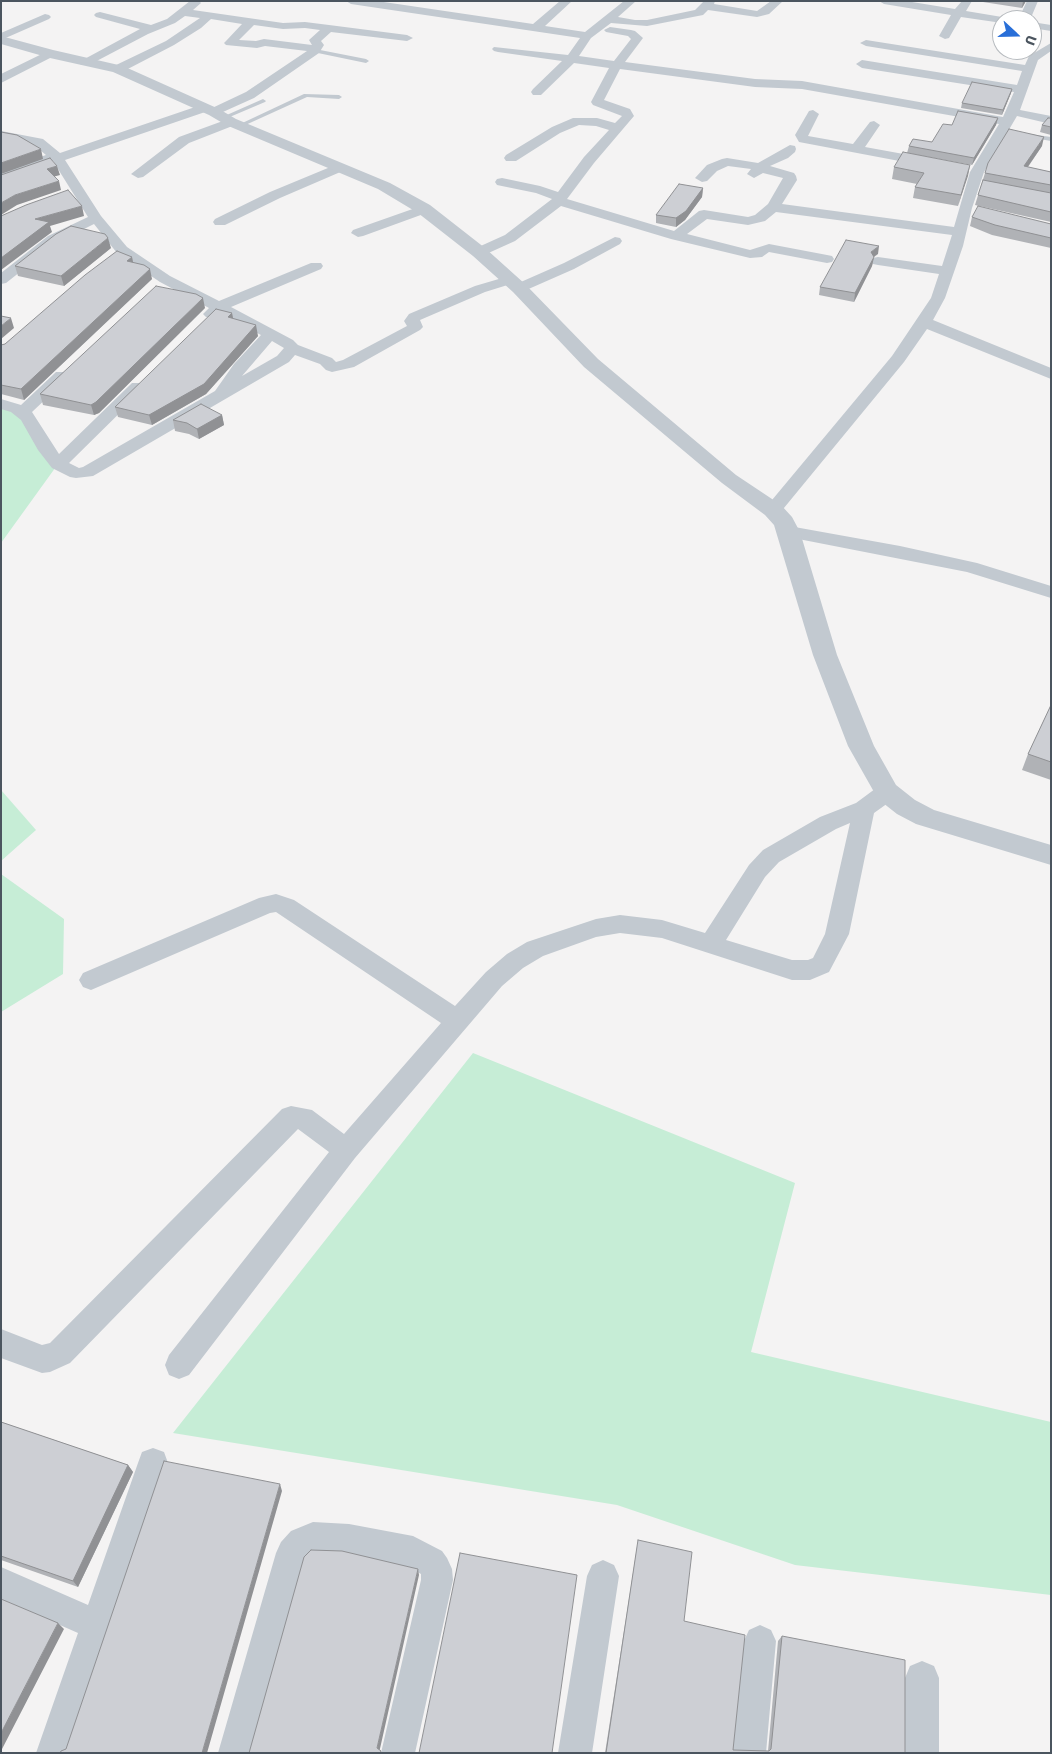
<!DOCTYPE html>
<style>
body{margin:0}
#map{position:relative;width:1052px;height:1754px;overflow:hidden;background:#f4f3f3;font-family:Signika,sans-serif}
canvas{display:block}
.frame{position:absolute;inset:0;border:2px solid #4b555f;pointer-events:none}
.north{position:absolute;left:992px;top:10px;width:50px;height:50px;box-sizing:border-box;background:#fff;border:1px solid #b7bbbf;border-radius:50%;rotate:111deg;font-size:14px;font-weight:700;line-height:20px;text-align:center;color:#4b555f}
.north::after{content:'';display:block;margin:auto;width:18px;height:22px;background:#296fd8;clip-path:polygon(50% 0,100% 100%,50% 72%,0 100%)}
</style>
<div id="map">
<canvas width="1052" height="1754"></canvas>
<div class="frame"></div>
<div class="north">U</div>
</div>
<script>
const ctx = document.querySelector('canvas').getContext('2d');
ctx.lineJoin = 'round';
function fill(path, color) { ctx.fillStyle = color; ctx.fill(path, 'evenodd'); }
const toPath = rows => new Path2D(rows.map(r => 'M' + r).join(''));
function stroke(path, color, width, dash) { ctx.strokeStyle = color; ctx.lineWidth = width; ctx.lineCap = dash ? 'butt' : 'round'; ctx.setLineDash(dash || []); ctx.stroke(path); }
fill(toPath([
 [1,404,17,409,58,464,1,543],
 [1,790,36,830,1,861],
 [1,874,64,919,63,974,1,1012],
 [473,1053,795,1183,751,1352,1051,1422,1051,1595,795,1565,617,1505,173,1433]
]), '#c6edd6');
fill(toPath([
 [315,49,366,59,369,61,366,63,313,52,315,49],
 [304,94,339,95,342,97,339,99,307,97,241,127,236,126,304,94],
 [263,99,266,101,265,102,225,119,220,118,263,99],
 [1030,134,1051,137,1051,141,1028,137,1027,136,1030,134]
]), '#c2c9d0');
fill(toPath([
 [190,1,199,1,201,3,193,10,283,23,305,22,329,25,407,35,413,38,407,41,331,32,321,41,324,45,319,53,254,98,214,116,208,112,210,109,246,92,307,51,265,46,257,48,226,45,224,43,226,41,242,24,211,19,201,28,174,45,122,72,114,72,112,69,114,66,166,41,200,18,185,16,175,23,148,34,89,65,81,65,79,62,140,29,96,17,94,15,96,13,100,12,151,25,167,19,190,1],
 [254,25,283,29,305,28,320,30,309,40,312,45,264,39,256,41,239,40,254,25],
 [346,1,377,1,533,24,560,1,572,1,545,26,585,32,624,1,636,1,618,17,635,20,647,20,695,10,704,1,715,1,714,4,757,11,771,1,783,1,769,14,757,17,708,10,703,15,647,26,611,23,591,38,579,56,614,61,631,39,628,36,606,32,604,30,610,27,631,30,635,31,643,38,625,62,755,79,802,81,1003,117,1014,92,862,68,856,64,862,60,1017,85,1022,71,866,46,860,43,866,40,1025,65,1029,56,1051,43,1051,51,1038,60,1020,110,1051,116,1051,124,1017,116,984,172,972,208,963,246,945,298,933,320,1051,368,1051,379,927,329,904,362,779,514,773,515,767,514,764,510,767,506,892,356,931,298,939,274,878,265,873,264,871,261,873,258,878,257,942,266,952,235,776,212,765,221,748,225,707,219,687,234,750,250,769,244,827,255,832,256,834,259,832,262,827,263,769,252,762,257,750,258,671,239,561,206,515,241,484,255,474,255,472,252,474,249,505,235,552,199,536,193,497,185,495,182,497,179,502,178,540,186,558,192,584,157,609,130,596,126,579,125,560,133,516,161,506,161,504,158,506,155,552,127,573,118,597,118,615,123,622,116,593,105,591,102,609,68,574,63,541,95,533,95,531,92,533,89,562,61,498,52,494,51,492,49,494,47,568,55,580,38,351,4,346,1],
 [620,69,755,87,802,89,999,124,970,172,954,227,782,204,797,180,796,176,794,173,770,166,788,158,795,152,796,149,795,146,790,145,758,163,727,158,722,159,707,165,695,178,702,182,707,181,717,171,728,166,751,169,747,174,754,178,763,173,783,178,768,204,755,215,748,217,704,210,699,211,674,231,567,199,594,163,634,116,630,109,604,100,620,69],
 [879,1,906,1,955,9,962,1,972,1,966,11,1002,17,1008,20,1002,20,1002,23,961,17,949,38,945,39,939,36,951,15,884,4,879,1],
 [1027,1,1038,1,1030,20,1018,20,1027,1],
 [45,14,49,15,51,17,49,19,1,40,1,33,45,14],
 [1032,22,1051,25,1051,31,1032,28,1032,22],
 [50,50,54,52,56,54,54,56,1,83,1,74,50,50],
 [204,104,208,105,210,108,208,111,65,160,101,216,127,247,170,276,219,301,311,263,321,263,323,266,321,269,231,307,293,340,298,345,332,358,336,362,343,360,407,326,404,321,409,314,475,286,509,276,514,277,516,280,514,283,485,292,420,320,423,327,420,330,354,367,332,372,326,370,320,364,295,355,289,362,93,476,76,478,70,477,52,468,38,450,21,420,11,412,1,409,1,399,21,405,56,372,68,372,70,375,68,378,32,412,59,454,132,383,144,383,146,386,144,389,69,463,79,468,83,467,215,391,234,364,261,335,220,314,216,317,206,317,203,314,209,308,160,282,117,253,94,224,58,242,6,283,1,284,1,273,48,236,88,217,53,161,1,178,1,170,46,155,34,145,1,139,1,131,43,139,60,153,204,104],
 [272,341,284,348,277,356,242,376,272,341],
 [813,110,819,114,808,136,853,144,870,122,874,121,880,125,865,147,931,159,938,163,931,167,799,142,795,135,809,111,813,110],
 [231,118,237,122,235,125,189,143,143,177,138,178,131,174,179,137,231,118],
 [340,163,347,167,345,170,280,198,225,225,215,225,213,222,215,219,270,192,340,163],
 [424,205,429,206,431,209,429,212,363,236,358,237,351,233,353,230,424,205],
 [615,237,620,238,622,241,620,244,574,269,524,291,519,292,514,291,512,288,514,285,564,263,615,237],
 [789,526,900,546,977,563,1051,586,1051,598,967,572,783,536,780,532,783,528,789,526],
 [887,784,895,786,898,792,895,798,874,813,849,934,829,972,810,980,792,980,662,938,620,933,596,937,543,956,523,968,502,986,355,1158,189,1375,179,1379,169,1375,165,1365,169,1355,329,1152,298,1129,70,1363,50,1372,42,1373,1,1358,1,1329,42,1345,50,1343,282,1109,291,1106,312,1110,344,1134,441,1023,276,912,270,913,91,990,83,987,79,980,83,973,259,898,276,894,294,900,455,1006,486,972,507,954,527,942,596,919,620,915,662,920,705,933,749,865,763,850,820,817,856,803,879,786,887,784],
 [850,823,825,934,813,958,808,960,792,960,726,940,765,877,779,862,836,829,850,823],
 [153,1448,164,1452,168,1463,70,1753,36,1753,78,1633,1,1599,1,1567,88,1605,138,1463,142,1452,153,1448],
 [313,1522,349,1524,413,1536,442,1551,447,1558,452,1569,453,1580,415,1753,381,1753,421,1580,421,1574,409,1567,349,1556,313,1554,305,1562,252,1753,218,1753,276,1553,281,1542,291,1531,313,1522],
 [603,1560,614,1565,619,1576,592,1753,558,1753,587,1576,592,1565,603,1560],
 [760,1625,771,1630,776,1641,766,1753,732,1753,744,1641,749,1630,760,1625],
 [922,1661,934,1666,939,1678,939,1753,905,1753,905,1678,910,1666,922,1661]
]), '#c2c9d0');
fill(toPath([
 [1,36,53,50,123,66,219,109,236,119,390,183,430,205,485,248,525,284,598,359,736,475,781,505,792,517,800,532,837,655,874,746,896,785,915,800,934,810,1051,845,1051,865,916,824,897,814,878,799,848,746,813,655,774,525,765,515,722,483,584,367,513,292,473,256,418,213,378,189,226,125,209,115,113,72,50,58,1,44,1,36]
]), '#c2c9d0');
fill(toPath([
 [983,1,1026,1,1022,8,983,2],
 [1012,89,1011,93,1002,115,961,108,962,103],
 [998,118,996,125,972,165,907,153,909,146,932,142,952,125],
 [1051,118,1051,135,1040,132,1042,125],
 [1042,146,1028,167,1051,172,1051,222,975,205,985,173],
 [970,165,958,206,913,198,915,187,917,184,892,179,894,167],
 [703,188,702,197,685,220,676,227,656,223,656,215],
 [972,217,1051,224,1051,248,992,235,970,226],
 [111,248,64,286,18,276,15,266],
 [878,254,874,257,872,266,854,302,819,295,820,287],
 [132,257,133,263,152,279,24,400,1,394,1,345,5,344],
 [205,308,99,413,94,415,43,405,40,394],
 [232,313,233,319,258,336,206,394,152,425,118,417,115,407],
 [222,415,224,425,199,439,189,434,175,431,173,420],
 [1051,705,1051,780,1022,770,1028,754],
 [1,1422,128,1465,133,1472,78,1587,1,1560],
 [637,1547,733,1750,768,1751,778,1641,782,1636,905,1753,605,1753]
]), '#b0b2b6');
fill(toPath([
 [1023,1,1026,1,1022,8],
 [1012,89,1011,93,1002,115,1003,110],
 [998,118,996,125,972,165,974,158],
 [1044,137,1042,146,1022,175,1024,166],
 [41,149,43,159,1,174,1,163],
 [970,165,968,176,958,206,961,195],
 [57,166,60,175,49,178,47,169],
 [59,181,61,190,17,205,1,215,1,203,15,195],
 [703,188,702,197,685,220,676,227,676,218],
 [82,206,84,216,50,226,52,232,1,270,1,258,35,219],
 [108,238,111,248,64,286,61,276],
 [879,246,878,254,869,260,871,252],
 [132,257,134,267,127,261],
 [874,257,872,266,854,302,855,293],
 [150,269,152,279,24,400,21,389],
 [203,298,205,308,99,413,94,415,91,405],
 [232,313,234,323,228,317],
 [11,318,14,328,1,339,1,326],
 [256,325,258,336,206,394,152,425,149,415],
 [222,415,224,425,199,439,197,429],
 [128,1465,133,1472,78,1587,73,1581],
 [280,1484,282,1491,207,1753,202,1753],
 [418,1569,419,1575,379,1753,377,1748],
 [58,1623,64,1629,1,1751,1,1733]
]), '#909194');
const building = toPath([
 [972,82,1012,89,1003,110,962,103,972,82],
 [958,111,998,118,974,158,909,146,913,139,932,142,943,124,952,125,958,111],
 [1048,118,1051,118,1051,127,1042,125,1048,118],
 [1009,129,1044,137,1024,166,1051,172,1051,185,985,173,988,163,1009,129],
 [1,132,17,135,41,149,1,163,1,132],
 [903,152,970,165,961,195,915,187,924,173,894,167,903,152],
 [50,158,57,166,47,169,59,181,15,195,1,203,1,175,50,158],
 [983,180,1051,193,1051,212,978,195,983,180],
 [679,184,703,188,686,211,676,218,656,215,679,184],
 [68,190,82,206,35,219,49,222,1,258,1,216,26,205,68,190],
 [978,206,1051,224,1051,238,995,225,972,217,978,206],
 [71,226,105,234,108,238,61,276,15,266,56,234,71,226],
 [846,240,879,246,871,252,874,257,855,293,820,287,846,240],
 [117,251,132,257,127,261,144,265,150,269,21,389,1,385,1,345,5,344,85,275,117,251],
 [156,286,196,294,203,298,96,402,91,405,40,394,156,286],
 [216,309,232,313,228,317,256,325,204,384,149,415,115,407,216,309],
 [1,316,11,318,1,326,1,316],
 [201,404,222,415,197,429,187,423,173,420,201,404],
 [1051,705,1051,762,1028,754,1051,705],
 [1,1422,128,1465,73,1581,1,1556,1,1422],
 [164,1461,280,1484,202,1753,60,1753,61,1751,66,1749,164,1461],
 [638,1540,692,1552,684,1621,745,1635,733,1750,769,1751,771,1749,782,1636,905,1660,905,1753,606,1753,638,1540],
 [311,1550,342,1551,418,1569,377,1748,381,1751,380,1753,249,1753,304,1557,311,1550],
 [460,1553,577,1575,552,1753,419,1753,460,1553],
 [1,1599,58,1623,1,1733,1,1599]
]);
fill(building, '#cdcfd4');
stroke(building, '#909194', 1);
</script>
